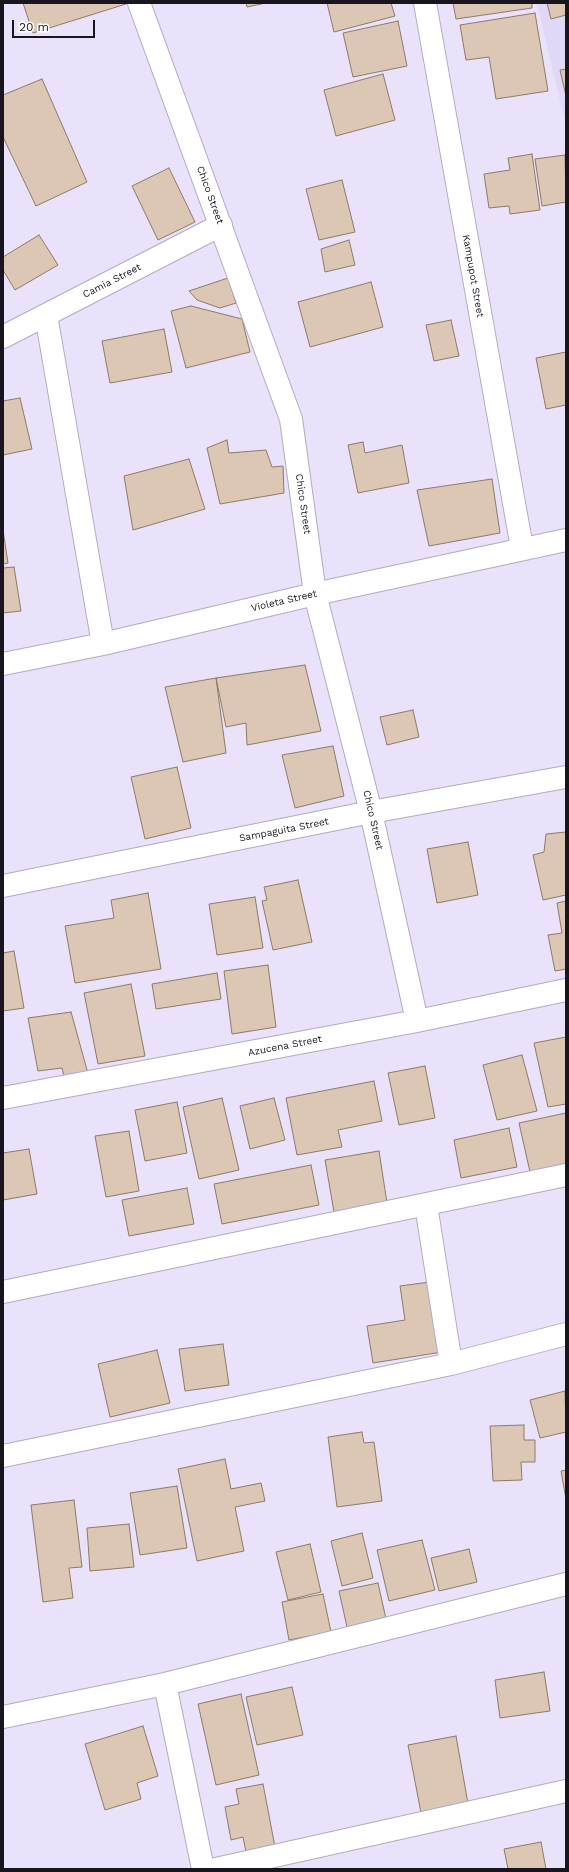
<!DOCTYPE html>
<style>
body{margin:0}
#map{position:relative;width:569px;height:1872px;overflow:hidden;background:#eae2fb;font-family:"Work Sans",sans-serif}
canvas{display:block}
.frame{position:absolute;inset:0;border:4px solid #18151e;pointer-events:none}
.scale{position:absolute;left:12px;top:20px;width:83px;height:18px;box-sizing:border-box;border:2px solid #18151e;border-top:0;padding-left:5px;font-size:12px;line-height:14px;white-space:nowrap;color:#18151e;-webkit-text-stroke:3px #fff;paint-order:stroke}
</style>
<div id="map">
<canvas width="569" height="1872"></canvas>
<div class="frame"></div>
<div class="scale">20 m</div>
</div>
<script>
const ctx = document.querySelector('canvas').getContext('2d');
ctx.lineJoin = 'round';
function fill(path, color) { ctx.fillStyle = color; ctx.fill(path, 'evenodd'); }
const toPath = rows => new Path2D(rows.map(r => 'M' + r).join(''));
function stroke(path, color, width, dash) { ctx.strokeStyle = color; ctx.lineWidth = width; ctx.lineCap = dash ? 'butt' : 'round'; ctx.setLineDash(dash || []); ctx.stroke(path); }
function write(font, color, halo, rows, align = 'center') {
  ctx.font = font + ' "Work Sans",sans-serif'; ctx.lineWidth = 4; ctx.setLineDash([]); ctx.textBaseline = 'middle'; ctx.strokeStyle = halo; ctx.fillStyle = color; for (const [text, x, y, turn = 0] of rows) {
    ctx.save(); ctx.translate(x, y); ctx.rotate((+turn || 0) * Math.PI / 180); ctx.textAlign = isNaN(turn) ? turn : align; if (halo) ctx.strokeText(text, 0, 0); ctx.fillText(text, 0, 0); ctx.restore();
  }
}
fill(toPath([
 [537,3,566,3,566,126]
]), '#e1d7f7');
const building = toPath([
 [23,3,125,3,126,4,33,33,23,3],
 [246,3,266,3,247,7,246,3],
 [327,3,391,3,395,16,334,32,327,3],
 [453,3,532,3,532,8,456,19,453,3],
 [547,3,566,3,566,15,551,19,547,3],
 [535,13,548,91,496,99,489,57,466,60,460,25,535,13],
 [398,21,407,66,353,77,343,33,398,21],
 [566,69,566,96,560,70,566,69],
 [383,74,395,120,336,136,324,90,383,74],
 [42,79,87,182,36,206,3,137,3,95,42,79],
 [532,154,540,210,510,214,509,206,489,208,484,174,510,170,508,158,532,154],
 [565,155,566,202,542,206,535,159,565,155],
 [169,168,195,222,158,240,132,186,169,168],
 [342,180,355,232,319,240,306,189,342,180],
 [39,235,58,265,15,290,3,270,3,257,39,235],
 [349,240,355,265,325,272,321,249,349,240],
 [228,278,236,303,220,308,197,300,189,291,228,278],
 [371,282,383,327,310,347,298,302,371,282],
 [191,306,242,319,250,352,186,368,171,311,191,306],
 [451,320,459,356,434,361,426,325,451,320],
 [164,329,172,372,110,383,102,341,164,329],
 [566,352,566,405,546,409,536,358,566,352],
 [20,398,32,449,3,455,3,401,20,398],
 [227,440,229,453,266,450,272,467,283,466,284,493,220,504,207,448,227,440],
 [363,442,365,453,402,445,409,483,358,493,348,445,363,442],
 [189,459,205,509,133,530,124,476,189,459],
 [492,479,500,533,429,546,417,490,492,479],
 [3,530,8,563,3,564,3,530],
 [14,567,21,611,3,613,3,568,14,567],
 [305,665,321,731,247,745,246,723,226,727,216,678,305,665],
 [216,678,226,753,183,762,165,687,216,678],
 [413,710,419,737,387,745,380,717,413,710],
 [333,746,344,796,295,808,282,755,333,746],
 [177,767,191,828,145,839,131,777,177,767],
 [566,832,566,895,543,900,533,855,544,852,546,834,566,832],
 [468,842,478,895,437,903,427,849,468,842],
 [298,880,312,942,273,950,262,901,267,900,264,887,298,880],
 [148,893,161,969,75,983,65,926,114,918,111,900,148,893],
 [255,897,263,948,217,955,209,904,255,897],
 [566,901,566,969,555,971,548,935,562,933,557,903,566,901],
 [14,951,24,1008,3,1011,3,953,14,951],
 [268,965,276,1027,232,1034,224,971,268,965],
 [217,973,221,999,156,1009,152,984,217,973],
 [131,984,145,1056,98,1064,84,993,131,984],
 [71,1012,89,1077,65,1080,62,1068,38,1071,28,1018,71,1012],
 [566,1037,566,1104,548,1107,534,1043,566,1037],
 [522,1055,537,1111,497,1120,483,1065,522,1055],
 [425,1066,435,1118,399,1125,388,1073,425,1066],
 [374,1081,382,1121,338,1130,342,1147,297,1155,286,1098,374,1081],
 [222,1098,239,1170,199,1179,183,1107,222,1098],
 [274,1098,285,1140,250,1149,240,1106,274,1098],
 [177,1102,187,1153,145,1161,135,1110,177,1102],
 [566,1113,566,1164,530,1172,519,1123,566,1113],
 [509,1128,517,1167,461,1178,454,1140,509,1128],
 [129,1131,139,1191,106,1197,95,1136,129,1131],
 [29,1149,37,1194,3,1200,3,1153,29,1149],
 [379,1151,387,1203,334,1212,325,1160,379,1151],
 [311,1165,319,1205,222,1224,214,1184,311,1165],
 [187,1188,194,1224,129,1236,122,1200,187,1188],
 [430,1282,442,1352,373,1363,367,1326,405,1320,400,1286,430,1282],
 [223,1344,229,1385,185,1391,179,1349,223,1344],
 [157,1350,170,1403,110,1417,98,1364,157,1350],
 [565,1391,566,1432,540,1438,530,1400,565,1391],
 [524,1425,524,1440,535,1440,535,1462,521,1462,522,1480,493,1481,490,1426,524,1425],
 [362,1432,364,1443,374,1442,382,1501,337,1507,328,1437,362,1432],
 [225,1459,231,1489,261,1483,265,1501,235,1507,244,1551,197,1561,178,1469,225,1459],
 [566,1470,566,1499,561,1471,566,1470],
 [177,1486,187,1548,140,1555,130,1493,177,1486],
 [74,1500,82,1567,69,1568,73,1598,43,1602,31,1505,74,1500],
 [129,1524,134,1567,90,1571,87,1528,129,1524],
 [362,1533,373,1578,342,1586,331,1541,362,1533],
 [422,1540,435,1590,389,1601,377,1550,422,1540],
 [310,1544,321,1592,288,1600,276,1552,310,1544],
 [469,1549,477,1582,439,1591,431,1558,469,1549],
 [378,1583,386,1619,347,1627,339,1591,378,1583],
 [323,1594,331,1632,289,1640,282,1602,323,1594],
 [544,1672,550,1711,500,1718,495,1680,544,1672],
 [292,1687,303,1735,257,1745,246,1697,292,1687],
 [241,1694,259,1775,216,1785,198,1704,241,1694],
 [143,1726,158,1776,137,1783,141,1799,105,1810,85,1744,143,1726],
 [456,1736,469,1809,422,1818,408,1745,456,1736],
 [263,1784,275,1847,246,1852,243,1837,231,1840,225,1807,239,1804,236,1789,263,1784],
 [541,1842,546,1869,508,1869,504,1849,541,1842]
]);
fill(building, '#dbc7b3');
stroke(building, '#8c7a68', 1);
const minor = toPath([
 [139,3,291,419,315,594,371,812,417,1021],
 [425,3,522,548],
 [46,315,103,644],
 [3,337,221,225],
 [3,664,103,644,315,594,566,540],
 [3,886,371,812,566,777],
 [3,1098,417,1021,566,990],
 [426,1205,451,1364],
 [3,1292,566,1175],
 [3,1456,451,1364,566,1334],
 [165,1684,203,1869],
 [3,1717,165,1684,566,1584],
 [216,1869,566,1791]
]);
stroke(minor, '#b2aac2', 24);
stroke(minor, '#fff', 22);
write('10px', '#18151e', '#fff', [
 ["Chico Street",210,195,70],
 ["Kampupot Street",473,276,80],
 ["Camia Street",112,281,-27],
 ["Chico Street",303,504,82],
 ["Violeta Street",284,601,-13],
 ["Chico Street",373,820,77],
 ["Sampaguita Street",284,830,-11],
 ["Azucena Street",285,1046,-11]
]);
</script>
